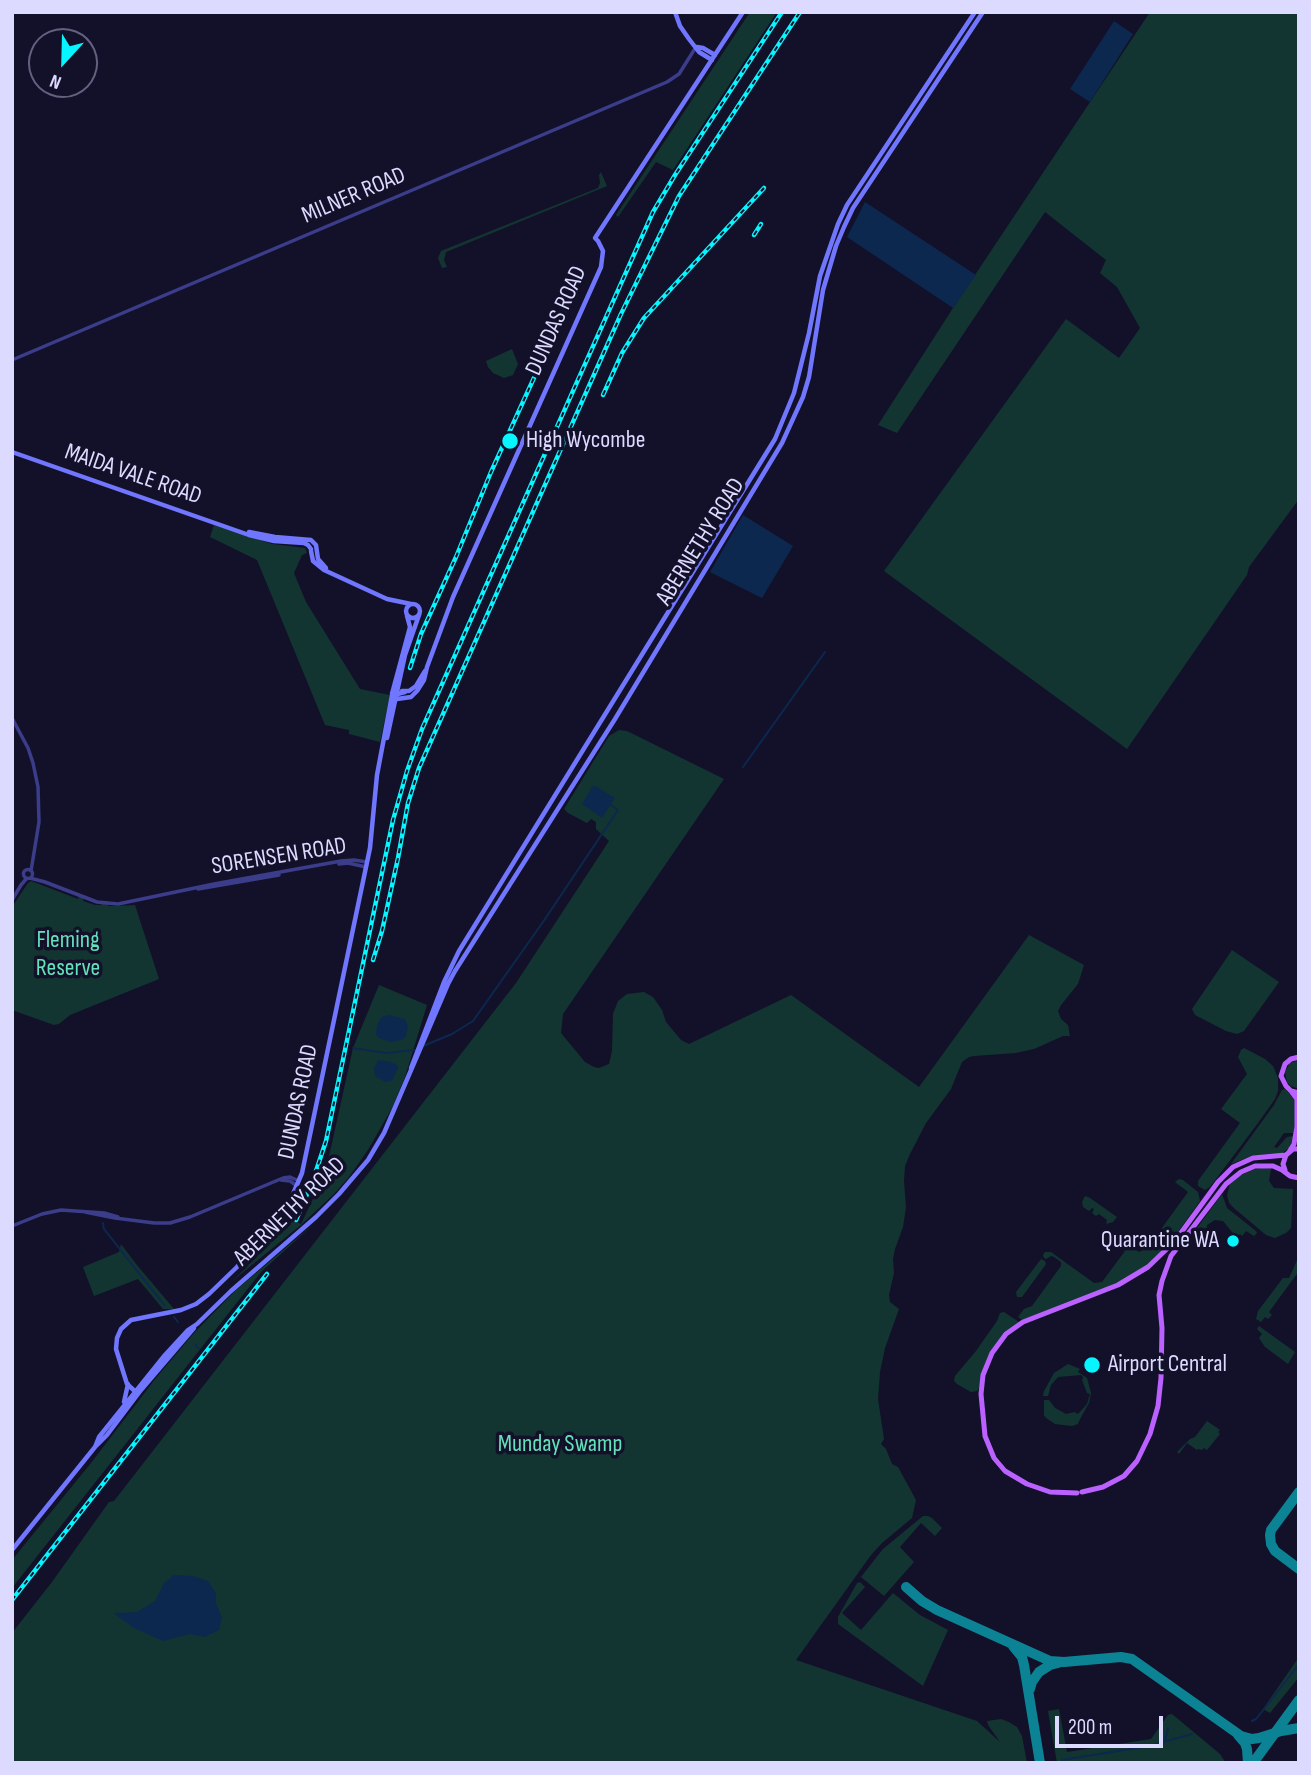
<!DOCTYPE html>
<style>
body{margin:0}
#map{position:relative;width:1311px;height:1775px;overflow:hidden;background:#13112a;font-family:"Sofia Sans Condensed",sans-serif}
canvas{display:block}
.frame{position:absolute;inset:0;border:14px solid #dcdaff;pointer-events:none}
.north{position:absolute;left:28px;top:28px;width:70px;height:70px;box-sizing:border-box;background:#13112a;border:2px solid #63617f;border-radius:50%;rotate:202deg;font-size:19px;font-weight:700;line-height:28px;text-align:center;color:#dcdaff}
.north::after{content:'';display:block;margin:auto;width:24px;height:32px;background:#06f5ff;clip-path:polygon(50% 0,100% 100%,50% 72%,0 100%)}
.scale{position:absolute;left:1055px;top:1716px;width:108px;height:32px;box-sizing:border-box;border:4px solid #dcdaff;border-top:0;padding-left:9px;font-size:21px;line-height:24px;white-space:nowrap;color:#dcdaff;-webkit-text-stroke:5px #13112a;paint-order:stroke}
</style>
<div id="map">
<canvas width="1311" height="1775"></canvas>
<div class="frame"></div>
<div class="north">N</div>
<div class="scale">200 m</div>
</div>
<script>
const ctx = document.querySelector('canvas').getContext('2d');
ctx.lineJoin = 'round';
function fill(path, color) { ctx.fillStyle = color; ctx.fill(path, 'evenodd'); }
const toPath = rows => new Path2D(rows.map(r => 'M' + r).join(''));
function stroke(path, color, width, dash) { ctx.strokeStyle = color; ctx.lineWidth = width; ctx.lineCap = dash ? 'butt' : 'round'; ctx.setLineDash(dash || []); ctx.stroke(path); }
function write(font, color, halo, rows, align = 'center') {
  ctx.font = font + ' "Sofia Sans Condensed",sans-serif'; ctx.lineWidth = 7; ctx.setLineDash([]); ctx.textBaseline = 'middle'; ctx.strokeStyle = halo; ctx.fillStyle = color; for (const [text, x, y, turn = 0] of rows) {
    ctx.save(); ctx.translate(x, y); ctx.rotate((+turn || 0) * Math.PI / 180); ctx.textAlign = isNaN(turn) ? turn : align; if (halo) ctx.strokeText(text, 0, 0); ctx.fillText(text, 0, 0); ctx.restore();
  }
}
fill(toPath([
 [750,12,777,12,673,170,656,162,618,217,616,215],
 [1150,12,1299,12,1299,499,1249,567,1247,575,1127,749,884,571,1066,319,1119,358,1140,328,1117,287,1100,273,1106,260,1045,212,897,433,878,425,953,308],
 [601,172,607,186,446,252,444,260,447,267,442,268,438,258,441,251,598,188,600,183,599,175],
 [512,349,518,364,513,375,504,378,493,373,488,367,486,361],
 [214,525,272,544,305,548,307,553,302,555,294,573,306,602,360,689,390,695,380,742,349,734,349,730,325,725,257,560,210,537],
 [619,730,627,731,724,779,563,1014,561,1033,585,1062,594,1067,599,1068,609,1064,612,1051,613,1014,618,1001,627,994,644,992,653,997,662,1010,666,1022,681,1040,689,1044,791,995,919,1087,1029,935,1084,965,1078,984,1061,1005,1058,1011,1061,1019,1068,1025,1070,1036,1063,1036,1034,1049,1015,1053,974,1056,969,1057,962,1062,951,1089,926,1123,910,1154,905,1166,904,1181,906,1207,903,1227,895,1249,893,1259,894,1273,889,1295,890,1302,899,1309,885,1348,880,1372,878,1399,884,1439,881,1444,886,1449,892,1464,898,1467,916,1500,912,1518,882,1543,871,1555,796,1660,977,1721,1000,1742,988,1725,987,1721,1001,1719,1009,1722,1017,1727,1022,1736,1027,1763,12,1763,12,1633,52,1582,109,1502,114,1501,516,983,609,841,596,829,596,822,591,819,587,823,568,813,564,809,609,736],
 [31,881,78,899,79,896,84,898,83,901,95,905,101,905,101,903,109,903,108,906,115,906,135,905,159,979,70,1015,59,1024,54,1025,12,1010,12,907,28,883],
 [1232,950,1279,982,1244,1031,1237,1034,1226,1031,1195,1015,1192,1009],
 [379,985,427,1005,405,1077,392,1108,368,1150,349,1177,334,1194,301,1225,231,1282,246,1268,287,1218,301,1224,319,1186,330,1152,353,1048],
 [1244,1048,1265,1059,1273,1066,1278,1078,1278,1091,1275,1099,1258,1123,1210,1187,1205,1190,1198,1186,1198,1181,1240,1123,1221,1109,1247,1074,1238,1057,1241,1050],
 [1299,1060,1299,1089,1291,1086,1287,1082,1285,1072,1290,1063],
 [1285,1089,1296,1101,1295,1133,1284,1133,1274,1147,1277,1148,1287,1137,1294,1136,1289,1148,1281,1154,1254,1155,1231,1164,1274,1105,1282,1090],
 [1263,1168,1271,1169,1269,1181,1274,1188,1293,1189,1291,1228,1286,1233,1275,1238,1266,1235,1235,1209,1229,1203,1227,1195,1230,1184,1233,1180,1241,1175,1254,1169],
 [1179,1179,1183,1180,1198,1192,1200,1201,1170,1243,1140,1272,1103,1290,1022,1320,1018,1317,1024,1309,1032,1306,1061,1266,1061,1262,1054,1257,1051,1256,1046,1259,1044,1258,1043,1255,1045,1252,1051,1252,1094,1283,1102,1282,1125,1251,1111,1240,1109,1242,1107,1239,1111,1234,1139,1252,1143,1250,1148,1244,1151,1246,1160,1233,1159,1232,1188,1192,1175,1182],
 [1222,1194,1227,1208,1256,1231,1257,1233,1254,1236,1246,1231,1242,1236,1240,1234,1236,1237,1223,1221,1215,1220,1207,1225,1207,1236,1201,1244,1192,1235],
 [1085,1196,1090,1198,1117,1217,1113,1222,1106,1224,1107,1220,1099,1214,1096,1216,1092,1213,1094,1209,1092,1208,1089,1211,1083,1207,1082,1202],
 [316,1222,261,1272,12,1588,12,1560,91,1463,156,1378,194,1333,235,1291],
 [121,1244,136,1264,174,1309,163,1309,138,1279,94,1296,83,1267,119,1252],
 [1299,1256,1299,1271,1269,1312,1272,1315,1268,1319,1265,1317,1261,1322,1256,1319,1258,1311,1283,1278,1289,1278],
 [1041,1259,1045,1261,1046,1264,1022,1297,1017,1297,1016,1292],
 [1004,1312,1019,1322,1002,1336,991,1350,984,1366,979,1388,977,1391,971,1392,957,1384,954,1381,955,1376,976,1351,997,1321,1000,1313],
 [1259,1326,1295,1352,1288,1364,1265,1347,1259,1338,1262,1334,1257,1329],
 [1068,1364,1080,1369,1078,1372,1087,1378,1091,1393,1089,1403,1079,1421,1078,1424,1072,1426,1055,1424,1046,1418,1044,1415,1044,1400,1049,1400,1055,1408,1066,1414,1075,1412,1077,1414,1079,1413,1087,1404,1090,1394,1087,1393,1082,1380,1083,1377,1081,1375,1058,1377,1051,1385,1048,1396,1043,1396,1044,1391,1054,1373],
 [1207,1421,1220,1430,1218,1432,1220,1434,1207,1450,1204,1448,1202,1450,1198,1449,1197,1450,1187,1443,1179,1454,1177,1452,1190,1439,1195,1437],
 [923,1516,928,1516,932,1518,942,1528,935,1536,921,1523,900,1547,914,1562,884,1596,861,1577,883,1549],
 [860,1582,865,1587,842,1613,861,1630,893,1593,920,1615,948,1630,923,1686,838,1624,838,1617,857,1583],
 [1299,1657,1299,1677,1270,1713,1263,1709],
 [1059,1709,1067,1752,1151,1739,1168,1715,1172,1714,1220,1754,1224,1760,1223,1763,1057,1763,1048,1711]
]), '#133531');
fill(toPath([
 [1114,21,1133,34,1090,102,1070,89],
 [865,202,976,275,953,308,847,237],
 [743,515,793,546,762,598,710,572],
 [595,786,615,798,602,818,582,804,592,787],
 [389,1015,405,1019,408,1026,406,1036,402,1040,390,1042,379,1038,376,1035,377,1026,381,1017],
 [378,1060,391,1062,397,1065,398,1068,392,1081,385,1082,375,1076,374,1068],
 [174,1575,193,1576,208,1581,216,1593,216,1603,222,1618,219,1630,205,1637,190,1634,163,1641,134,1628,113,1613,137,1612,155,1601,164,1583]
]), '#0c284e');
stroke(toPath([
 [743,767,825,652],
 [423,1046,452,1034,473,1021,543,922,618,810,611,805],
 [353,1048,386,1053,415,1050],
 [103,1223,104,1229,165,1306],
 [174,1317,178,1322],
 [195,1344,199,1349],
 [1252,1721,1256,1719,1268,1704,1299,1664],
 [1165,1741,1168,1728],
 [1062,1760,1149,1746,1192,1734],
 [950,1763,962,1763]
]), '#0c284e', 2);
stroke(toPath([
 [1299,1492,1271,1530,1270,1535,1271,1544,1275,1551,1299,1569],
 [906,1587,922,1601,937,1610,1050,1661,1064,1662,1121,1657,1132,1659,1241,1736,1252,1739,1259,1738,1281,1731,1299,1728],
 [1013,1646,1022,1657,1024,1665,1040,1763],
 [1030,1689,1032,1682,1039,1672,1050,1665,1058,1663],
 [1238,1735,1245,1743,1247,1749,1248,1763],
 [1253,1763,1299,1700]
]), '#0c8394', 10);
stroke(toPath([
 [12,360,667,82,679,74,696,47],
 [12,718,28,748,33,763,38,787,39,822,31,871],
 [339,864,348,863,366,867],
 '23.5 874a4.5 4.5 0 1 1 9 0a4.5 4.5 0 1 1-9 0Z',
 [30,878,45,882,97,902,118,904,214,884,341,861,354,860,367,862],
 [198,889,279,875],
 [12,900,21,885,27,878],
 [281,1180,290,1181,297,1186],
 [85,1212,115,1218,154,1223,170,1223,190,1217,283,1178,290,1177,299,1181],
 [12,1226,42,1214,61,1210,104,1213,118,1217]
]), '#3b3d8a', 3.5);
stroke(toPath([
 [675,12,680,26,689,39,699,52,712,60],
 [697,47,703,48,715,55],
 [12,452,249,535,274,541,304,543,308,545,311,549],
 [249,532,275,537,311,540,316,545,318,559,326,568],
 [311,551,313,561,324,570,387,599,411,604],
 '406 611a7 7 0 1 1 14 0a7 7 0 1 1-14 0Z',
 [402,691,409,691,416,686,425,671],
 [392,693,393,697,397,699,411,697,417,691,424,680,427,667,453,597,601,267,603,251,598,241,595,238,743,12],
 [394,695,405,692],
 [387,738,405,655,419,615],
 [411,1068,444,982,459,951,775,439,794,393,809,333,820,276,838,224,847,205,975,12],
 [138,1394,127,1384,116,1349,117,1338,121,1329,131,1320,181,1310,196,1304,209,1294,237,1267,278,1218,293,1194,302,1173,370,848,377,775,393,690,410,627,407,616],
 [124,1402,128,1384],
 [95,1447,99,1437,165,1355,188,1330,197,1324,231,1291,316,1217,339,1194,368,1160,384,1133,448,984,455,971,615,719,782,443,803,397,809,377,823,290,836,246,844,227,853,208,983,12],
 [12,1550,95,1447,107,1435,141,1390,194,1328]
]), '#7176ff', 4.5);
stroke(toPath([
 [1299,1057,1291,1059,1285,1064,1281,1076,1286,1086,1291,1091,1299,1093],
 [1289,1152,1294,1144,1297,1127,1297,1099,1291,1091],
 [1285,1170,1283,1164,1286,1155,1293,1149,1299,1149],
 [1082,1492,1103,1487,1124,1476,1137,1461,1150,1434,1158,1406,1161,1378,1162,1328,1159,1295,1162,1281,1171,1256,1226,1184,1241,1172,1255,1166,1273,1166,1282,1170,1290,1176,1299,1178],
 [1077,1493,1050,1492,1027,1484,1005,1471,994,1458,985,1436,981,1394,983,1375,992,1353,1006,1334,1023,1322,1118,1285,1148,1267,1175,1241,1218,1182,1233,1167,1253,1158,1286,1155]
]), '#bb61ff', 5);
const rail = toPath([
 [754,235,761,224],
 [603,395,622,353,644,318,764,188],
 [410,668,421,634,456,557,491,472,580,277],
 [373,960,382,931,398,858,408,803,419,768,621,314,679,196,800,12],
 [296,1220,313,1180,326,1141,393,820,407,771,422,729,653,212,675,175,782,12],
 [12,1600,267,1274]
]);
stroke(rail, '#06f5ff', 4.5);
stroke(rail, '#13112a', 2, [5]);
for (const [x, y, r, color] of [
 [510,441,9,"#06f5ff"],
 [1233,1241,7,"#06f5ff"],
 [1092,1365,9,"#06f5ff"]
]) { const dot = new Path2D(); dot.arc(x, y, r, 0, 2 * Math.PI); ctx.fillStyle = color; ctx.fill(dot); stroke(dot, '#13112a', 2.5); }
write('24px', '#dcdaff', '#13112a', [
 ["MILNER ROAD",354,196,-23],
 ["DUNDAS ROAD",557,321,-66],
 ["MAIDA VALE ROAD",133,475,19],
 ["ABERNETHY ROAD",701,542,-58],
 ["SORENSEN ROAD",279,857,-9],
 ["DUNDAS ROAD",299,1102,-78],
 ["ABERNETHY ROAD",290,1212,-44]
]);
write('24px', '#dcdaff', '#13112a', [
 ["High Wycombe",526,441],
 ["Quarantine WA",1219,1241,"right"],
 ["Airport Central",1108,1365]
], 'left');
write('24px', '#63e2bb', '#13112a', [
 ["Fleming",68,941],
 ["Reserve",68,969],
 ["Munday Swamp",560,1445]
]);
</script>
